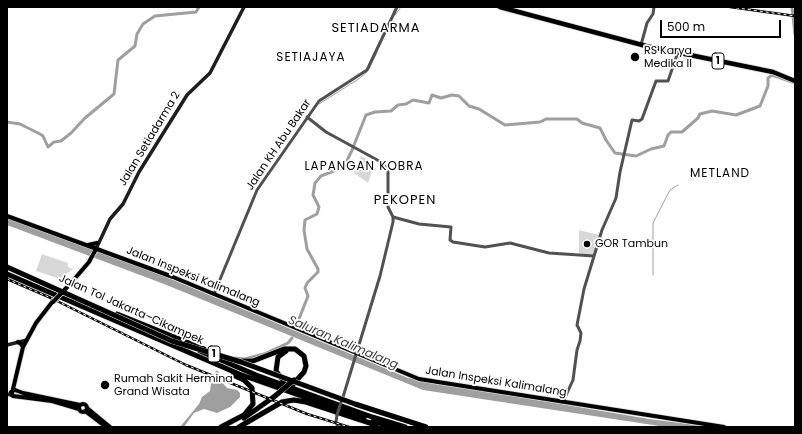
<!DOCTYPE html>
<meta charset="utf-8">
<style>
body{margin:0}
#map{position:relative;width:802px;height:434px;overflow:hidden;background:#fff;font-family:Poppins,sans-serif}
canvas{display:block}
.frame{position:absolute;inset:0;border:8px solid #000;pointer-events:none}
.scale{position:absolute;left:660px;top:20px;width:121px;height:18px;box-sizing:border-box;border:2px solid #000;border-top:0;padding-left:5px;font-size:12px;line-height:14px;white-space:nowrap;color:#000;-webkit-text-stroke:3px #fff;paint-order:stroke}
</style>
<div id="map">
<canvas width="802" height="434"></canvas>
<div class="frame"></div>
<div class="scale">500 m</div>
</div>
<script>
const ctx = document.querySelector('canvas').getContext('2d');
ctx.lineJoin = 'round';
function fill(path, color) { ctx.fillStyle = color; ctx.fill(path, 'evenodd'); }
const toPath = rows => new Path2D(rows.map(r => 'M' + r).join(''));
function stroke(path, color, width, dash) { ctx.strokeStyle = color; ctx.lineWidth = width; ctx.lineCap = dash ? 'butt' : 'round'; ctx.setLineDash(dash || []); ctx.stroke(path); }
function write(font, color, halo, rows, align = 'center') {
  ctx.font = font + ' Poppins,sans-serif'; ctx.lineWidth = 3.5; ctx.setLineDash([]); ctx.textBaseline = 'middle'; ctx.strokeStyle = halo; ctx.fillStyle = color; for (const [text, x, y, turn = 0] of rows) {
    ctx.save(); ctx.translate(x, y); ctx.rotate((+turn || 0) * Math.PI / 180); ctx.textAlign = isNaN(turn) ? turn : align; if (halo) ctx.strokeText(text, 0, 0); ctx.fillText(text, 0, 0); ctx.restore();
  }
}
fill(toPath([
 [361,156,375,163,368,183,354,173],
 [579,230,599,235,593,255,579,253],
 [42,254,68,263,68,267,73,269,60,279,36,271]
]), '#d8d8d8');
fill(toPath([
 [7,217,159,274,408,378,649,419,712,427,666,427,423,390,164,284,7,225],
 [214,379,221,381,227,388,237,390,240,393,240,397,230,407,217,413,204,409,194,413,184,427,180,427,199,404,202,397,210,391,211,383]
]), '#9f9f9f');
stroke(toPath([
 [395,15,401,7],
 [369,69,377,52],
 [319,104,357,80,367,72],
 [653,275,653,223,670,190,678,185]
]), '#9f9f9f', 1);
stroke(toPath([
 [792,7,795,34],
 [7,122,20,124,40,134,43,136,48,147,54,142,61,141,71,133,85,118,114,94,118,60,135,46,137,34,143,24,155,16,196,12,199,7],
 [354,145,366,115,375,112,391,111,398,105,406,104,413,100,429,103,432,95,441,98,452,95,459,96,469,106,479,109,505,125,540,122,546,119,577,119,582,123,600,128,606,140,615,153,636,156,651,149,664,146,668,135,671,132,682,132,698,118,700,114,712,111,736,115,760,106,768,86,768,78,772,75,795,83],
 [298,327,297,324,308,296,305,288,307,283,318,272,318,269,307,249,304,230,305,220,317,214,319,207,313,195,315,183,321,176,344,167,353,148],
 [235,358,245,359,264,354,288,343,292,338],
 [215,379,217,372]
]), '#9f9f9f', 3);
const primary = toPath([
 [7,216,173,277,419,379,724,427],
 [88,245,97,243],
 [71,283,89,262,96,249],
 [18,342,21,344,23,347],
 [13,389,23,347,36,323,53,301],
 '79 408a4 4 0 1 1 8 0a4 4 0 1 1-8 0Z',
 [87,408,110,427],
 [79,409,52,401,13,396,11,392,15,390,23,393,80,405],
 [85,411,106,427]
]);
const trunk = toPath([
 [500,7,646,46,773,72,795,81]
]);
const motorway = toPath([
 [7,274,239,374,364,418],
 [117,314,204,349],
 [200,351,256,375,372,417,405,427],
 [286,351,278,357,276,371,282,379,293,385],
 [242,361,253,361,284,349,295,349,304,356,306,366,304,372,295,382],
 [244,418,275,396],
 [373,421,391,427],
 [221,427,244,415,253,404,252,388,244,380,233,375],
 [239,427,282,402,294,400,306,402,376,425]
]);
stroke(primary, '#dbdbdb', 5.5);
stroke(trunk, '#dbdbdb', 6);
stroke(motorway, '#dbdbdb', 6);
stroke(toPath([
 [641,45,647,23,653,14,654,7],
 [307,117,326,132,381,162,388,170,388,207,393,217,393,222,380,276,343,397],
 [393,217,419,224,451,227,450,240,453,242,485,247,510,243,549,253,594,256],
 [214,294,257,190,319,101,367,70,397,7],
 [563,402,573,380,577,350,580,341,581,333,577,325,584,289,602,230,616,198,620,172,632,120,639,121,642,119,656,81,668,81,678,52],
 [337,415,336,422,338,427]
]), '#515151', 3);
stroke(toPath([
 [96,249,110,219,123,204,139,172,187,95,210,73,244,7],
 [7,345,27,340],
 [7,394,11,395]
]), '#1e1e1e', 3.5);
stroke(primary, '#000', 4);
stroke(trunk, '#000', 4.5);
stroke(motorway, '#000', 5);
const rail = toPath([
 [730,7,795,16],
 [7,279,51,298,186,365,307,414,349,427]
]);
stroke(rail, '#000', 2.5);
stroke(rail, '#fff', 1, [3]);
const primaryBridge = toPath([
 [53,302,71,283]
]);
const motorwayBridge = toPath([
 [7,267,172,341,241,362,355,404,426,427],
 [275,396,294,380]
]);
stroke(primaryBridge, '#dbdbdb', 5.5, []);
stroke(motorwayBridge, '#dbdbdb', 6, []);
stroke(toPath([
 [337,415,342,399]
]), '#515151', 3);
stroke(primaryBridge, '#000', 4);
stroke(motorwayBridge, '#000', 5);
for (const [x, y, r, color] of [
 [635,57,5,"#000"],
 [587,244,4,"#000"],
 [105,385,5,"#000"]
]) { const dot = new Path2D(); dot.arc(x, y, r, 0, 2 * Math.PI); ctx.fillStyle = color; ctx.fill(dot); stroke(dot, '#fff', 1.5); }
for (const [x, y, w] of [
 [718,61,12],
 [214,354,12]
]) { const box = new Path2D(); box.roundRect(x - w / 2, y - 8, w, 16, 3); ctx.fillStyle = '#fff'; ctx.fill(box); stroke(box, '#000', 1); }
write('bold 10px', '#000', null, [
 ["1",718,61],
 ["1",214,354]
]);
write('11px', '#000', '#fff', [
 ["RS Karya",644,51],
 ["Medika II",644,64],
 ["GOR Tambun",595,244],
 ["Rumah Sakit Hermina",114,379],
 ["Grand Wisata",114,392]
], 'left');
write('11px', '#000', '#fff', [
 ["Jalan Setiadarma 2",150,139,-59],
 ["Jalan KH Abu Bakar",279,145,-56],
 ["Jalan Inspeksi Kalimalang",193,277,22],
 ["Jalan Tol Jakarta–Cikampek",131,310,24],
 ["Jalan Inspeksi Kalimalang",496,382,9]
]);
ctx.letterSpacing = '1px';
write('12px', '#000', '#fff', [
 ["SETIAJAYA",311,58],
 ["LAPANGAN KOBRA",364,167],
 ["METLAND",720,174]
]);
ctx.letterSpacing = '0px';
write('italic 12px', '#404040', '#fff', [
 ["Saluran Kalimalang",343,343,23]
]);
ctx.letterSpacing = '1px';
write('13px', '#000', '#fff', [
 ["SETIADARMA",376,29],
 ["PEKOPEN",405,201]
]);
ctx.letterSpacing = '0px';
</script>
